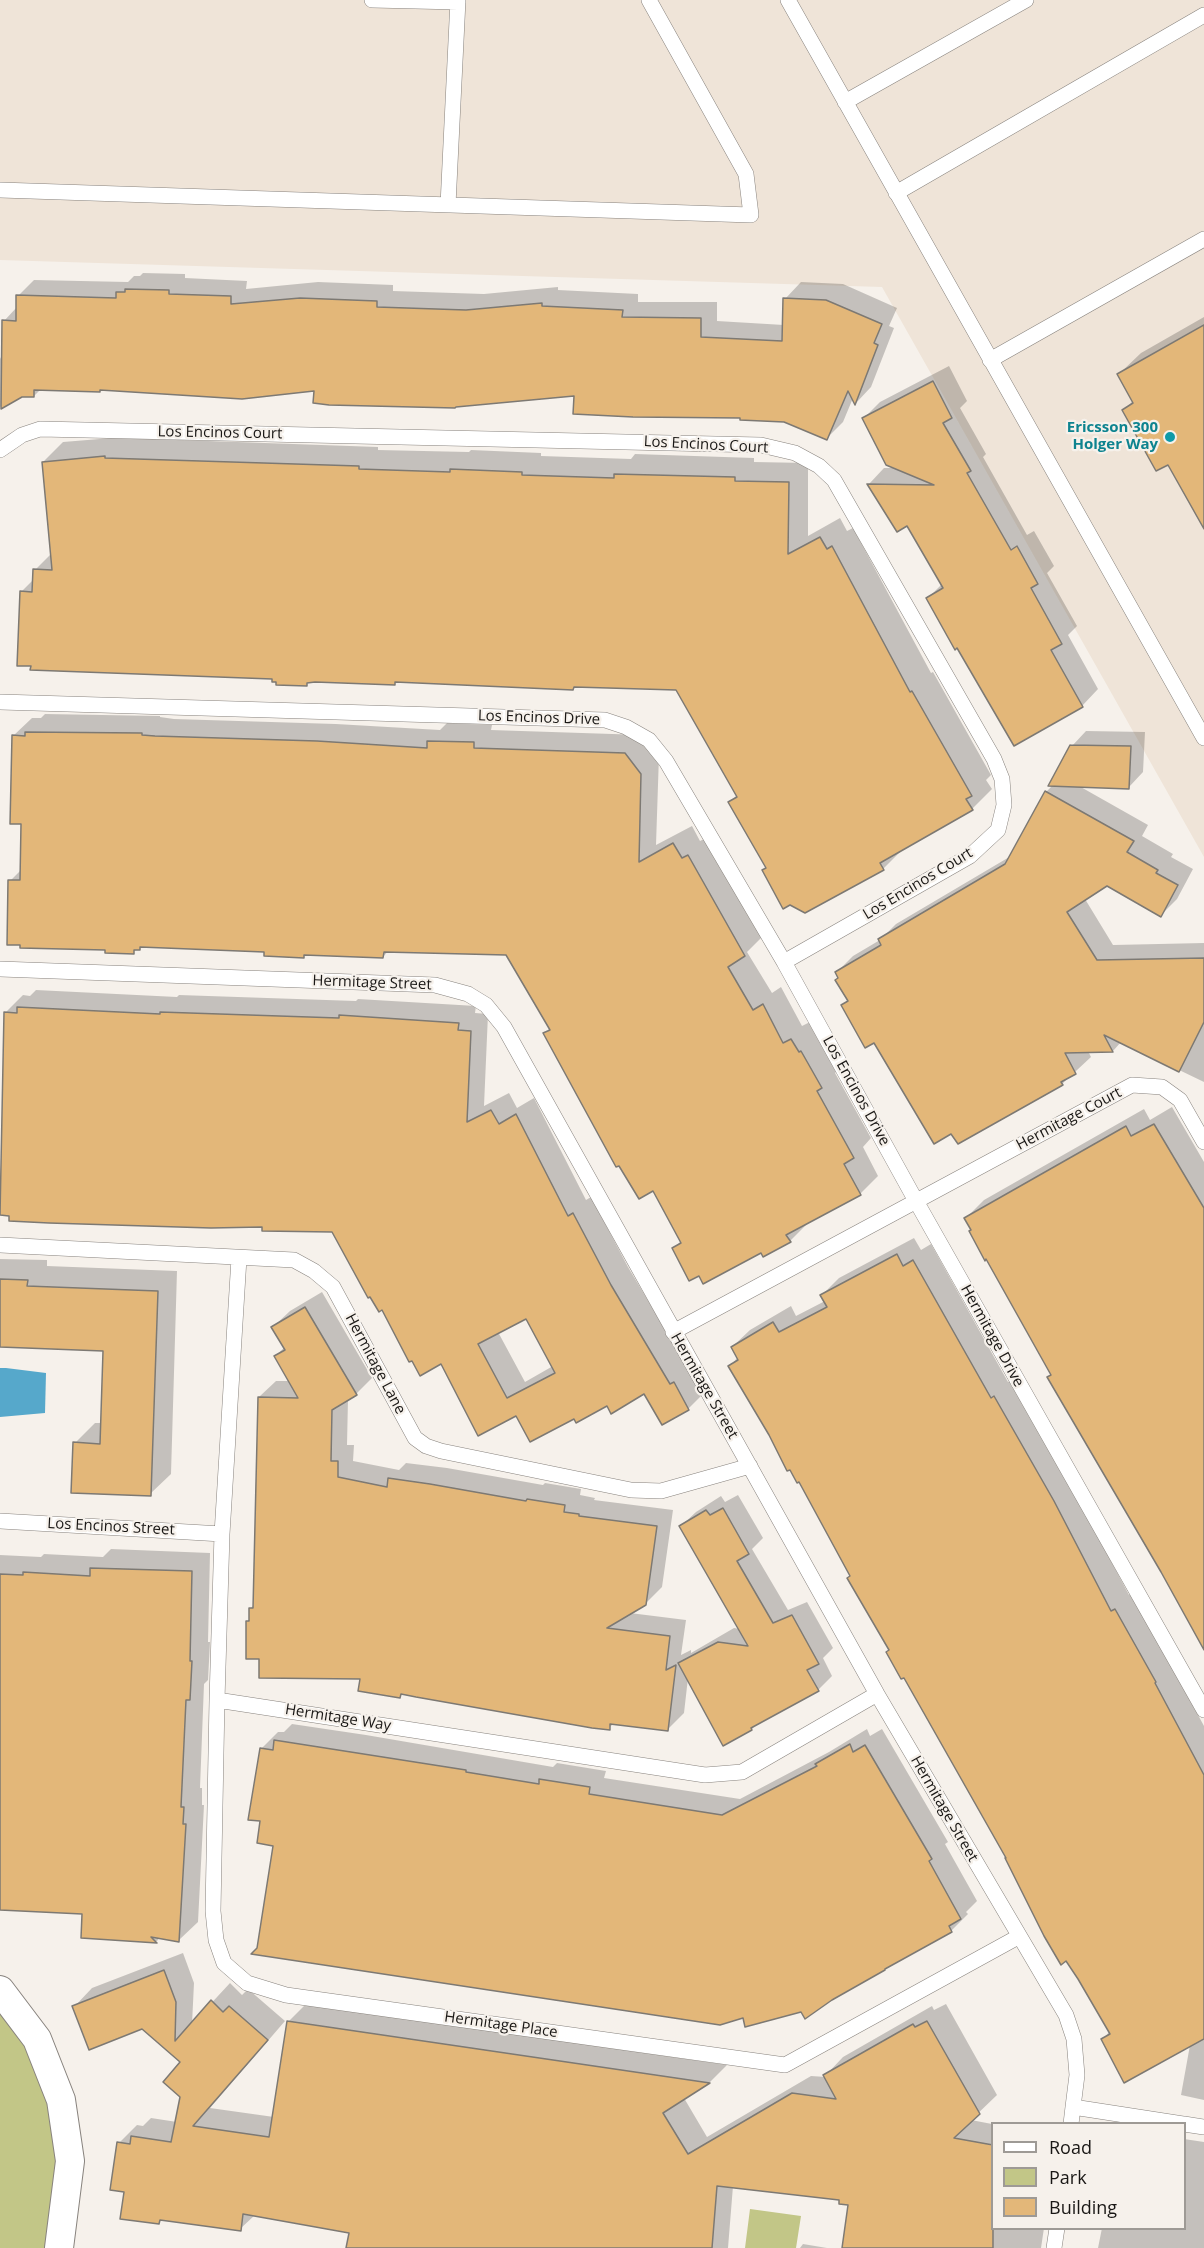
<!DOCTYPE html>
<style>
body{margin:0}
#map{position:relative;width:1204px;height:2248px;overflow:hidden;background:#f6f1eb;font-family:"Open Sans",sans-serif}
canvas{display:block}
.legend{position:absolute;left:991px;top:2122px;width:195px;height:108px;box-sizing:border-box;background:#f6f1eb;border:2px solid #9e9a95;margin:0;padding:8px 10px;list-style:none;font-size:18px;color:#191715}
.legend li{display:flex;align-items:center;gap:12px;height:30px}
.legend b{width:30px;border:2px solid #9e9a95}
</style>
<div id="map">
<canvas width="1204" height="2248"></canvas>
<ul class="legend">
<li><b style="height:8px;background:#fff"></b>Road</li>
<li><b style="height:16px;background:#c2c687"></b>Park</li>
<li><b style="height:16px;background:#e3b779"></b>Building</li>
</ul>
</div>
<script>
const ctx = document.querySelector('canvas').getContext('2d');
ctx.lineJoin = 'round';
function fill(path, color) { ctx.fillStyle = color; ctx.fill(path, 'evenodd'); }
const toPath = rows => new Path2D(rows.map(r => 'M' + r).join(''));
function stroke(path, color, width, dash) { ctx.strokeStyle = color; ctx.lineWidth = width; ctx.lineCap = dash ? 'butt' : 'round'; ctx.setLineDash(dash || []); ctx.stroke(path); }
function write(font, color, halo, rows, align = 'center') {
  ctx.font = font + ' "Open Sans",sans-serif'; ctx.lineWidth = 4.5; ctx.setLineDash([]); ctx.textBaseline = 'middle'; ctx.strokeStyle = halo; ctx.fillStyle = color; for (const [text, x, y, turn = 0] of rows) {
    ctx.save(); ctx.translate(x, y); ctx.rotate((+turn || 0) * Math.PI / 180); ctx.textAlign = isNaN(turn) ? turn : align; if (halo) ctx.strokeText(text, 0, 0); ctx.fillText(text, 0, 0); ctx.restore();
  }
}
fill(toPath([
 [0,0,1204,0,1204,857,882,287,0,260]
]), '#efe4d8');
fill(toPath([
 [0,2010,27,2048,47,2104,57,2165,45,2248,0,2248],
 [750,2209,801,2216,796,2248,745,2248]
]), '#c2c687');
fill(toPath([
 [6,1368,46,1373,45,1413,0,1417,0,1368]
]), '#56a8cb');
fill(toPath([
 [143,273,185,274,185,278,247,281,246,289,318,282,393,285,393,291,484,294,558,287,558,290,638,294,638,302,717,302,717,321,784,325,785,299,801,282,843,284,897,308,889,326,894,328,871,387,856,403,853,398,843,422,827,438,784,420,575,395,315,390,188,392,41,389,34,396,22,396,0,407,0,357,3,363,4,321,17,307,18,296,34,280,128,282,134,276,140,276],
 [1204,317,1204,525,1168,463,1123,411,1133,401,1119,374,1141,353],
 [949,366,967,401,960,408,986,454,983,457,1027,535,1034,531,1054,566,1047,573,1077,626,1068,635,1098,689,1082,706,927,599,942,584,908,524,888,518,869,484,884,468,898,468,864,418,880,402],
 [124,437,124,438,378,447,378,450,469,452,471,450,541,453,541,456,631,459,635,454,754,458,754,462,808,463,808,536,840,518,847,531,853,528,931,673,933,672,991,775,986,780,992,789,972,809,903,849,883,869,767,867,730,802,737,795,676,688,576,685,573,688,398,680,395,683,309,681,306,684,274,677,21,592,34,579,35,570,52,553,43,462,63,442],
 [45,714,160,716,160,717,174,719,336,724,440,730,447,723,492,725,491,730,643,735,659,755,656,845,692,826,700,841,706,838,762,937,747,952,772,993,781,987,802,1026,810,1022,839,1069,835,1073,871,1138,863,1147,878,1176,860,1194,808,1223,790,1241,699,1274,674,1248,681,1241,654,1189,545,1034,550,1028,507,954,389,950,383,957,306,954,304,956,266,951,143,945,133,952,106,948,10,881,22,869,22,823,13,736,32,718,41,718],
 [1086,731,1145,732,1143,772,1129,787,1079,786,1148,825,1142,836,1173,854,1171,857,1193,869,1177,899,1161,915,1107,884,1085,899,1113,945,1204,943,1204,1082,1121,1042,1113,1051,1088,1051,1091,1057,1062,1084,875,1041,843,1006,849,999,837,972,853,956,880,940,896,924,1011,856,1046,792,1053,785,1072,746],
 [36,990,177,997,179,995,356,1001,358,999,476,1006,475,1013,488,1014,484,1106,509,1093,517,1108,534,1098,586,1200,591,1197,628,1267,688,1368,706,1391,688,1409,645,1392,574,1417,516,1414,442,1362,383,1308,333,1231,263,1225,0,1214,5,1013,23,995,30,996],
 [527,1317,553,1366,525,1382,498,1332],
 [1172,1107,1204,1162,1204,1645,966,1218,984,1200,1144,1109,1150,1120],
 [914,1238,921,1250,931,1244,1008,1382,1011,1380,1070,1484,1129,1595,1132,1593,1204,1726,1204,2100,1181,2095,1190,2045,1103,2039,1110,2031,1008,1857,890,1650,800,1480,730,1366,738,1357,732,1347,750,1330,791,1306,796,1316,825,1301,822,1295,839,1278],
 [0,1259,47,1260,47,1266,177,1271,171,1474,150,1494,75,1443,95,1423,102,1423,105,1349,0,1346],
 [322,1292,372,1378,356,1394,348,1399,347,1445,354,1445,353,1461,399,1470,406,1463,447,1468,543,1485,545,1483,581,1489,580,1495,595,1498,594,1500,673,1510,662,1587,645,1604,630,1613,686,1620,681,1655,691,1650,691,1653,734,1628,740,1629,681,1526,696,1512,721,1496,725,1502,738,1495,763,1538,752,1549,788,1610,807,1602,833,1648,823,1658,832,1676,818,1690,759,1721,752,1729,688,1678,684,1713,668,1729,614,1723,609,1728,403,1693,400,1696,361,1677,260,1658,248,1621,250,1618,250,1609,254,1605,259,1397,276,1381,290,1381,275,1356,285,1347,273,1327,290,1311],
 [111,1549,210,1553,208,1642,210,1642,208,1680,204,1684,200,1788,202,1788,202,1805,204,1805,198,1922,179,1940,160,1937,157,1941,83,1937,84,1913,0,1908,0,1555,41,1557,44,1554,103,1557],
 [292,1724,366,1735,553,1767,557,1763,606,1771,604,1778,740,1799,829,1752,867,1729,870,1736,882,1729,948,1842,945,1844,977,1901,966,1912,968,1914,951,1931,801,2010,744,2017,258,1948,275,1845,262,1820,262,1748,278,1732,284,1732],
 [183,1953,194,1983,192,2024,230,1983,242,1995,248,1989,285,2021,210,2108,274,2117,288,2022,306,2004,727,2065,710,2082,684,2098,707,2137,811,2076,826,2077,825,2076,843,2057,932,2006,934,2010,946,2004,997,2095,971,2120,992,2124,992,2228,1044,2228,1041,2248,843,2248,850,2204,841,2199,733,2186,728,2248,356,2248,350,2232,255,2215,240,2229,163,2219,159,2222,126,2190,119,2143,137,2125,143,2126,151,2118,177,2122,182,2097,182,2062,142,2027,74,2007,92,1988],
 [1184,2139,1204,2142,1204,2248,1098,2248,1102,2228,1184,2228],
 [803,2244,827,2248,800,2248]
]), '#0003');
const building = toPath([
 [125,289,169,290,169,294,231,296,231,304,300,298,377,301,377,307,466,310,542,303,542,306,623,310,622,317,701,318,701,337,782,341,783,298,826,300,882,324,874,343,878,345,855,405,848,391,827,440,784,422,740,420,740,418,633,417,573,414,574,396,456,407,455,408,329,405,313,403,314,391,242,399,100,390,100,392,34,390,34,397,22,397,1,409,2,320,16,321,16,295,116,298,116,292,125,292,125,289],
 [1204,325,1204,529,1168,465,1156,471,1122,410,1133,403,1117,374,1204,325],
 [933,381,952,418,943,423,971,471,967,473,1011,550,1017,546,1038,584,1031,588,1062,644,1051,650,1083,707,1014,746,957,648,955,650,926,598,943,588,907,526,897,532,867,484,934,485,886,465,862,418,933,381],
 [105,456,105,458,359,466,359,469,450,472,450,469,522,472,522,475,614,478,614,474,735,477,735,481,789,482,788,554,820,537,827,549,832,546,910,692,912,691,972,796,966,799,973,810,880,863,884,870,805,913,790,905,783,909,762,870,766,868,728,802,737,797,676,690,574,687,573,690,395,682,395,685,315,682,307,683,307,686,276,685,276,682,272,682,272,679,30,670,31,666,17,666,20,591,32,592,33,569,52,570,42,462,105,456],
 [25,732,142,733,142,735,155,736,317,741,427,748,427,741,474,742,474,748,625,753,641,774,639,862,673,843,682,858,688,855,745,956,728,967,753,1010,763,1004,783,1043,791,1039,799,1052,801,1051,822,1088,817,1091,854,1158,844,1164,861,1195,786,1235,791,1242,763,1257,761,1253,703,1284,699,1276,689,1281,672,1248,681,1243,653,1191,639,1199,619,1166,616,1167,543,1033,550,1030,506,955,384,952,383,958,304,955,304,958,264,956,264,952,140,947,140,950,134,950,134,954,105,953,105,950,20,948,20,945,7,945,8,880,20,880,21,824,10,824,12,735,25,736,25,732],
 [1070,745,1131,746,1129,789,1048,786,1070,745],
 [1045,791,1134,841,1127,852,1158,870,1156,873,1178,885,1161,917,1107,886,1067,912,1097,960,1204,958,1204,1022,1179,1072,1104,1035,1113,1052,1065,1053,1076,1074,1061,1082,1063,1085,958,1144,951,1134,934,1144,874,1043,865,1048,841,1005,848,1001,835,980,838,978,835,972,881,945,878,939,1005,864,1045,791],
 [17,1007,160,1014,160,1012,339,1018,339,1015,459,1023,458,1030,471,1031,467,1122,491,1110,499,1124,516,1114,568,1216,573,1213,611,1285,670,1384,674,1382,689,1410,662,1425,644,1394,611,1414,607,1406,576,1423,574,1419,530,1442,516,1416,478,1436,441,1364,420,1376,412,1361,409,1362,382,1310,379,1312,370,1297,368,1298,332,1232,262,1231,262,1227,211,1228,49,1223,9,1221,9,1216,0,1215,4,1012,17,1013,17,1007],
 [526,1319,555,1373,507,1398,478,1344,526,1319],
 [1154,1124,1204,1208,1204,1650,1161,1572,1047,1377,1051,1375,986,1259,985,1261,969,1231,971,1230,964,1218,1126,1126,1131,1136,1154,1124],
 [897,1254,903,1266,913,1260,991,1398,994,1396,1054,1501,1111,1611,1115,1609,1156,1682,1155,1683,1204,1775,1204,2039,1124,2083,1101,2039,1110,2034,1078,1979,1066,1961,1061,1965,1044,1936,1005,1858,1006,1858,904,1678,901,1679,886,1652,889,1650,847,1578,850,1576,799,1482,797,1483,790,1470,787,1471,769,1435,728,1366,738,1360,731,1347,773,1322,779,1332,827,1307,820,1295,897,1254],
 [0,1279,28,1280,27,1286,158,1291,151,1496,71,1493,73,1442,100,1444,103,1351,0,1347,0,1279],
 [305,1307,357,1395,332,1410,331,1461,338,1461,338,1477,387,1487,388,1478,430,1484,526,1501,527,1499,565,1505,564,1512,579,1514,579,1516,657,1526,646,1605,607,1628,670,1636,666,1670,676,1665,668,1731,610,1724,610,1730,592,1728,416,1697,401,1694,400,1698,358,1691,360,1679,259,1678,259,1659,246,1659,246,1621,249,1621,249,1608,253,1608,258,1397,298,1398,274,1356,285,1350,271,1327,305,1307],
 [723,1508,749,1554,737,1561,773,1623,792,1615,819,1664,807,1670,819,1691,751,1728,752,1730,723,1746,678,1663,718,1642,748,1646,679,1526,706,1510,710,1515,723,1508],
 [90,1568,192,1571,190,1661,192,1661,190,1700,186,1700,181,1807,184,1807,183,1824,186,1824,179,1942,151,1937,157,1943,81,1938,82,1914,0,1910,0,1574,23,1575,23,1572,90,1576,90,1568],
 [274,1740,466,1770,466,1772,539,1784,539,1779,590,1787,589,1794,722,1815,817,1766,815,1764,850,1744,853,1752,865,1745,932,1859,929,1861,961,1919,949,1926,952,1932,885,1969,885,1970,832,2000,805,2019,801,2012,745,2027,743,2018,720,2025,251,1954,257,1948,273,1846,257,1843,260,1821,248,1820,260,1748,273,1750,274,1740],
 [164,1970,176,2002,175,2041,211,2000,223,2012,229,2006,268,2040,193,2126,269,2137,287,2021,710,2083,663,2113,688,2154,792,2093,836,2099,823,2075,913,2024,915,2027,927,2021,980,2114,954,2138,993,2145,993,2248,842,2248,848,2205,839,2204,839,2200,717,2186,712,2248,346,2248,349,2233,243,2214,241,2231,160,2220,159,2224,120,2219,124,2192,110,2190,117,2142,130,2144,131,2136,171,2142,180,2097,163,2082,180,2062,142,2029,89,2050,72,2006,164,1970]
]);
fill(building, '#e3b779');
stroke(building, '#7d7973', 1.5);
const lane = toPath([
 [372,0,458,2],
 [788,0,1204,738],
 [845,102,1026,0],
 [0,190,751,215,746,174,649,0],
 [896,193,1204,15],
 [448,205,458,0],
 [990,360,1204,239],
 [0,450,22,435,40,429,761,445,795,453,819,466,834,480,994,759,1002,779,1004,805,998,830,970,856,784,962],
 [0,702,605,720,626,727,649,740,666,761,784,962,916,1201,1204,1710],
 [0,969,435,985,468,994,486,1005,504,1027,877,1694,1066,2015,1074,2039,1077,2075,1073,2107,1183,2124],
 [0,1245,294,1260,314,1271,333,1287,415,1438,426,1446,441,1451,631,1490,661,1491,750,1466],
 [239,1258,222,1534,217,1700,705,1775,742,1772,877,1694],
 [673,1332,1132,1085,1162,1087,1180,1100,1204,1142],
 [0,1521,222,1534],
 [217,1700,213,1911,216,1940,224,1963,247,1983,286,1995,785,2065,1018,1937],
 [1071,2124,1073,2107],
 [1184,2124,1204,2127],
 [1054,2248,1057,2228]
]);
const street = toPath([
 [0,1990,37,2039,61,2100,70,2161,59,2248]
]);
stroke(lane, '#88837e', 16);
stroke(street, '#88837e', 30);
stroke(lane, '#fff', 15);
stroke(street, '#fff', 28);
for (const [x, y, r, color] of [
 [1170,437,6,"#0f9aa8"]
]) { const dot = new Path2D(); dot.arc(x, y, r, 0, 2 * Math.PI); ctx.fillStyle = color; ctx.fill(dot); stroke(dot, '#f6f1eb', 2); }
write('bold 15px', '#0d838f', '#f6f1eb', [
 ["Ericsson 300",1158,428],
 ["Holger Way",1158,445]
], 'right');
write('15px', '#191715', '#f6f1eb', [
 ["Los Encinos Court",220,433,1],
 ["Los Encinos Court",706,445,3],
 ["Los Encinos Drive",539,718,2],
 ["Los Encinos Court",918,884,-31],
 ["Hermitage Street",372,983,2],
 ["Los Encinos Drive",856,1091,61],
 ["Hermitage Court",1069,1119,-28],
 ["Hermitage Drive",992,1336,61],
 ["Hermitage Lane",375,1364,62],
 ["Hermitage Street",704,1386,60],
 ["Los Encinos Street",111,1527,3],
 ["Hermitage Way",338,1718,9],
 ["Hermitage Street",944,1809,60],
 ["Hermitage Place",501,2025,8]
]);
</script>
